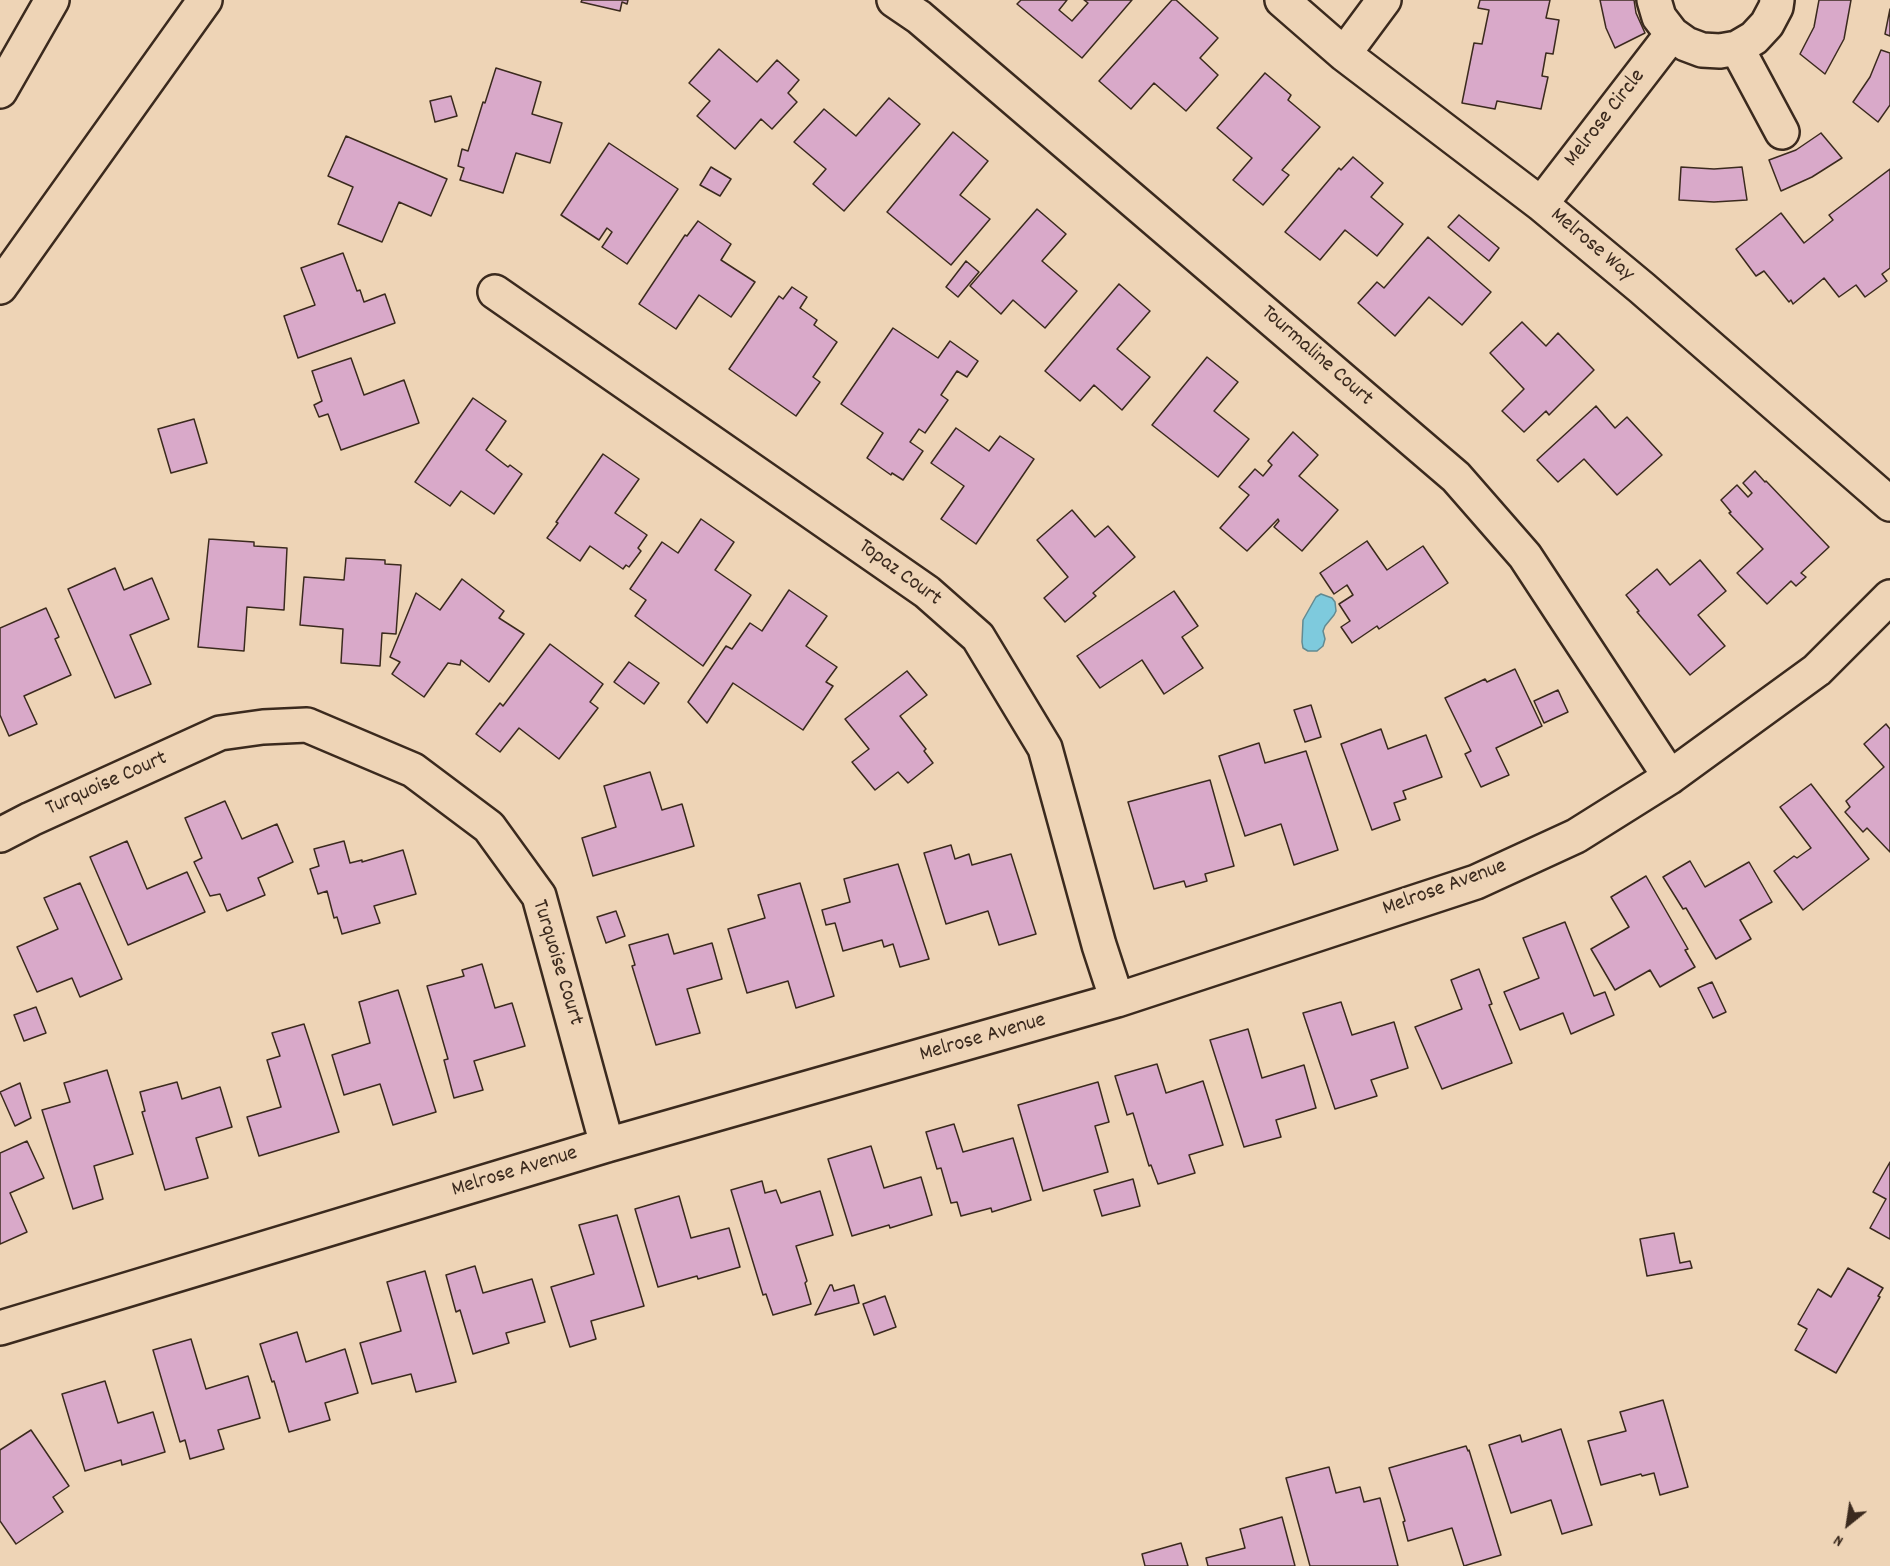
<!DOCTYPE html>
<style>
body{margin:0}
#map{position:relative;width:1890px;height:1566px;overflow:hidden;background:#eed4b6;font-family:Dekko,sans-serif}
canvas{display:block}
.north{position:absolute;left:1818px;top:1494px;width:60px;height:60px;-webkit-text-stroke:4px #eed4b6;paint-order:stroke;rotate:210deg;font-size:16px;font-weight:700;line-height:24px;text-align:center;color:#3b2a1e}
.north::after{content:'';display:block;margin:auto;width:21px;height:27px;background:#3b2a1e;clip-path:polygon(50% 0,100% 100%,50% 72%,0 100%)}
</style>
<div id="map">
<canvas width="1890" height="1566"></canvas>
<div class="north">N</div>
</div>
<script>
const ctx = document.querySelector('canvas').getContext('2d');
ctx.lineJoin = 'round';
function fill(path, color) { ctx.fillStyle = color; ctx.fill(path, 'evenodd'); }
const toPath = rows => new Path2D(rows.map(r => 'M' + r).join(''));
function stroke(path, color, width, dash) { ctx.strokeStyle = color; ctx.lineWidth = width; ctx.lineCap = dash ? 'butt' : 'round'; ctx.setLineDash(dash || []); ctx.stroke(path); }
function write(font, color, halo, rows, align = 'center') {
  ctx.font = font + ' Dekko,sans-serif'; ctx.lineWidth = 6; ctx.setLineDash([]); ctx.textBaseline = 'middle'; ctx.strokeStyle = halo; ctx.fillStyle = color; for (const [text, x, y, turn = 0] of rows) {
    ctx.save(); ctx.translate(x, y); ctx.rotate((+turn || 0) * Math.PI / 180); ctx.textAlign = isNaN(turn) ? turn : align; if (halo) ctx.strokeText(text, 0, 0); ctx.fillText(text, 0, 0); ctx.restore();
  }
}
const water = toPath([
 [1321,594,1332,598,1335,602,1336,611,1334,615,1325,626,1323,631,1325,639,1323,646,1317,651,1308,651,1303,648,1302,642,1303,620,1316,597,1321,594]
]);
fill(water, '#7ecadd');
stroke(water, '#638a91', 1.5);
const building = toPath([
 [582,0,628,0,627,4,622,2,620,11,581,2,582,0],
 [1021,0,1067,0,1059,10,1072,21,1088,3,1084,0,1132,0,1082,58,1017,4,1021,0],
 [1172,0,1176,0,1218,38,1200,58,1218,75,1186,111,1154,83,1131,109,1099,81,1172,0],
 [1480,0,1550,0,1546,18,1559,20,1553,54,1546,53,1542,76,1548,77,1541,109,1497,101,1495,109,1462,103,1474,43,1482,44,1489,10,1478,8,1480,0],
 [1600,0,1634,0,1636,13,1645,33,1615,48,1606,28,1600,0],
 [1819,0,1851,0,1844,39,1825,74,1800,54,1814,27,1819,0],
 [1890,9,1890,36,1885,34,1890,9],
 [719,49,757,82,777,60,799,80,788,93,797,102,772,129,761,119,735,149,697,116,710,101,689,83,719,49],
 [1881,50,1890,53,1890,105,1878,122,1853,102,1870,77,1881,50],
 [496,68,541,82,532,114,562,123,550,163,516,153,503,193,460,180,464,168,458,166,462,149,468,151,483,102,485,103,496,68],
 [1265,73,1291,95,1288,100,1320,127,1282,170,1289,175,1263,205,1233,180,1252,158,1217,128,1265,73],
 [451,96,457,116,435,122,430,101,451,96],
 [889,98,920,124,844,211,813,184,826,169,794,142,824,109,856,136,889,98],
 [953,132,988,161,960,195,990,219,951,265,887,212,953,132],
 [1821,133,1842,158,1812,177,1781,191,1769,160,1796,150,1821,133],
 [346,136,447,179,431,216,399,202,382,242,338,224,353,187,328,176,346,136],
 [609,143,678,189,627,264,602,247,612,232,607,228,599,240,561,215,609,143],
 [1353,157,1383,183,1371,197,1403,224,1377,256,1345,230,1320,260,1285,232,1339,168,1341,170,1353,157],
 [711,167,731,179,720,196,700,185,711,167],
 [1681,167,1714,169,1742,167,1747,200,1714,202,1679,200,1681,167],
 [1890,169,1890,268,1882,274,1887,281,1865,297,1856,285,1839,297,1824,278,1793,304,1791,300,1789,302,1764,271,1756,276,1736,249,1781,213,1804,243,1833,220,1829,215,1890,169],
 [1037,209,1066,234,1042,261,1077,291,1045,328,1013,300,1001,314,970,286,1037,209],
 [1459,215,1499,248,1489,261,1448,227,1459,215],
 [698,221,731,244,721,260,755,282,731,317,699,295,676,329,639,304,685,235,687,236,698,221],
 [1428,237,1491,292,1462,325,1429,297,1395,336,1358,303,1377,282,1384,288,1428,237],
 [343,253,357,291,360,290,364,302,385,294,395,323,298,358,284,316,315,305,301,268,343,253],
 [966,261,979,272,958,297,946,287,966,261],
 [1119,284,1150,311,1117,349,1150,377,1122,410,1094,385,1080,401,1045,371,1119,284],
 [792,287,807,297,800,308,817,320,814,325,837,342,813,377,820,382,796,416,729,369,779,296,783,299,792,287],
 [1522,322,1546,346,1558,333,1594,370,1549,415,1546,411,1524,432,1502,411,1524,389,1490,353,1522,322],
 [893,328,938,358,950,341,978,361,967,377,957,371,941,395,948,400,925,433,919,429,910,442,923,451,903,480,892,473,891,475,867,458,883,433,841,404,893,328],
 [1207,357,1238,382,1214,411,1249,439,1218,477,1152,425,1207,357],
 [351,358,364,395,404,380,419,423,341,450,328,414,319,417,314,405,322,401,312,371,351,358],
 [473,398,506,421,486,450,508,467,510,465,522,474,494,514,461,491,450,506,415,482,473,398],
 [1596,406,1615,428,1627,417,1662,455,1617,495,1584,459,1558,482,1537,460,1596,406],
 [194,419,207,463,171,473,158,429,194,419],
 [956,428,989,451,1000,436,1034,459,976,544,941,519,964,486,931,463,956,428],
 [1293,432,1318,455,1299,476,1338,510,1302,551,1274,527,1279,521,1278,519,1247,551,1220,528,1249,495,1239,487,1255,469,1263,476,1272,465,1268,461,1293,432],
 [603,454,639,479,615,513,647,535,638,548,641,551,629,567,626,565,623,569,590,546,580,561,547,538,558,523,556,522,603,454],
 [1755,471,1765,482,1766,481,1829,547,1801,573,1806,577,1796,586,1791,581,1767,604,1737,573,1763,549,1729,513,1731,512,1721,500,1737,485,1748,497,1752,493,1743,483,1755,471],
 [1072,510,1095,537,1108,526,1135,557,1093,593,1096,596,1065,622,1044,598,1068,577,1037,540,1072,510],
 [701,519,734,542,715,570,751,595,703,666,635,616,646,600,630,589,662,542,678,553,701,519],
 [209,539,254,542,254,546,287,548,284,610,247,607,244,651,198,647,209,539],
 [1367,541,1387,570,1423,546,1448,583,1379,629,1377,626,1352,643,1341,627,1350,621,1339,604,1353,595,1347,585,1334,594,1320,573,1367,541],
 [346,558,385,560,385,564,401,565,396,634,382,633,380,666,341,663,343,629,300,625,304,577,344,580,346,558],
 [1700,560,1726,591,1698,615,1725,646,1690,675,1637,612,1639,611,1626,595,1657,569,1670,585,1700,560],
 [115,568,124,590,152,578,169,619,130,635,151,684,115,698,68,589,115,568],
 [462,579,504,611,499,618,524,634,489,682,461,660,460,665,448,663,424,697,392,674,400,662,390,657,416,593,440,610,462,579],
 [789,590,827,616,806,646,837,667,826,682,833,686,803,730,733,683,707,723,688,702,726,646,732,649,750,623,762,631,789,590],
 [1174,591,1198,626,1182,637,1203,668,1164,694,1142,660,1100,688,1077,656,1174,591],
 [46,608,59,637,55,639,71,675,24,696,37,724,9,736,0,715,0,628,46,608],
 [550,644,603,684,590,702,598,708,559,759,519,728,500,752,476,734,500,703,503,706,550,644],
 [629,662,659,683,644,704,614,682,629,662],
 [1515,669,1542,726,1496,748,1509,775,1481,787,1465,754,1471,751,1445,698,1485,679,1487,682,1515,669],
 [907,671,927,695,900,716,926,749,924,751,933,763,908,783,898,772,875,790,852,762,869,749,845,719,907,671],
 [1558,690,1568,712,1544,723,1534,701,1558,690],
 [1311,705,1321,737,1305,742,1294,710,1311,705],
 [1886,724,1890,729,1890,852,1867,828,1863,832,1845,812,1850,807,1846,801,1884,767,1864,744,1886,724],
 [1381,729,1388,749,1426,735,1442,777,1403,791,1406,799,1394,803,1400,820,1372,830,1341,744,1381,729],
 [1259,743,1265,763,1306,751,1338,850,1294,865,1281,824,1245,836,1219,756,1259,743],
 [650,772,662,810,682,804,694,846,593,876,582,838,616,827,604,786,650,772],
 [1210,780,1234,866,1205,874,1207,881,1186,887,1184,881,1154,889,1128,802,1210,780],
 [1811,784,1869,859,1803,910,1774,871,1794,856,1797,858,1811,848,1780,807,1811,784],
 [225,801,242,839,277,824,293,862,258,878,265,895,227,911,220,894,210,896,194,862,202,858,185,818,225,801],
 [127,841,147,889,187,872,205,912,128,945,90,857,127,841],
 [344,841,350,863,362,860,362,862,403,850,416,894,374,906,380,923,342,934,337,917,334,918,327,891,318,894,310,869,319,866,314,849,344,841],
 [951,845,955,859,969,854,972,865,1011,854,1036,934,999,945,988,911,946,924,924,853,951,845],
 [1690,861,1705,887,1749,862,1772,902,1740,920,1751,939,1716,959,1686,908,1683,909,1663,877,1690,861],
 [898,864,929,959,900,967,893,944,884,947,882,940,843,951,835,923,826,925,822,910,850,902,844,879,898,864],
 [1646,876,1688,949,1685,950,1695,967,1660,987,1650,970,1615,990,1591,949,1629,927,1611,897,1646,876],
 [80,883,122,979,80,997,72,978,37,992,17,947,58,929,44,898,80,883],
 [800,883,834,996,796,1008,788,981,747,993,728,929,765,918,758,895,800,883],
 [616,911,625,936,606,943,597,917,616,911],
 [1565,922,1594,996,1605,992,1614,1015,1571,1034,1563,1013,1520,1030,1504,992,1539,978,1523,938,1565,922],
 [668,934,674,954,712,943,722,979,687,989,700,1033,656,1045,632,966,635,965,629,945,668,934],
 [482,964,495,1008,512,1003,525,1046,474,1061,483,1090,454,1098,444,1060,448,1059,427,986,464,976,462,970,482,964],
 [1479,969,1492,1004,1489,1005,1512,1063,1442,1089,1415,1027,1462,1009,1451,980,1479,969],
 [1712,982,1726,1012,1713,1018,1698,988,1712,982],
 [398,990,436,1112,393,1125,380,1084,344,1095,332,1055,370,1043,359,1002,398,990],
 [1341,1002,1352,1035,1394,1022,1408,1068,1371,1080,1377,1096,1335,1109,1303,1013,1341,1002],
 [36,1007,46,1033,24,1041,14,1015,36,1007],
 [304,1024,339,1132,259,1156,247,1117,281,1107,267,1060,280,1056,272,1033,304,1024],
 [1248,1029,1262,1078,1304,1065,1316,1108,1276,1120,1281,1137,1244,1147,1210,1040,1248,1029],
 [1157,1064,1166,1093,1203,1081,1223,1145,1189,1155,1195,1173,1158,1184,1151,1165,1149,1166,1133,1113,1127,1115,1115,1076,1157,1064],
 [107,1070,133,1154,94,1166,103,1199,73,1209,42,1110,70,1102,64,1083,107,1070],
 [177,1082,182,1099,220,1087,232,1127,196,1138,208,1178,165,1190,142,1112,145,1111,140,1092,177,1082],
 [1098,1082,1109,1122,1095,1126,1108,1172,1043,1191,1018,1105,1098,1082],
 [20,1083,31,1118,15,1126,0,1092,20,1083],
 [954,1124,963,1152,1013,1138,1031,1200,992,1212,991,1208,961,1216,957,1202,951,1203,941,1168,937,1169,926,1132,954,1124],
 [27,1141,44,1178,10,1193,27,1232,0,1244,0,1153,27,1141],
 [871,1146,884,1188,921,1177,932,1215,890,1228,889,1225,852,1236,828,1159,871,1146],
 [1890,1162,1890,1239,1870,1228,1886,1199,1873,1192,1890,1162],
 [1133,1179,1140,1206,1102,1216,1094,1190,1133,1179],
 [762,1181,765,1193,776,1190,781,1203,820,1191,833,1235,796,1246,807,1281,805,1283,811,1304,773,1315,766,1294,763,1295,731,1190,762,1181],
 [679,1196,691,1238,729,1228,740,1267,698,1279,697,1276,658,1287,635,1209,679,1196],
 [617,1215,644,1306,591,1321,596,1339,570,1347,551,1287,594,1274,579,1225,617,1215],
 [1674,1233,1680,1263,1690,1261,1692,1268,1647,1276,1640,1239,1674,1233],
 [475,1266,483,1293,532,1279,545,1322,506,1333,509,1343,473,1354,460,1310,456,1312,446,1275,475,1266],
 [1848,1268,1883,1288,1878,1296,1880,1297,1836,1373,1795,1350,1807,1329,1798,1324,1818,1289,1831,1297,1848,1268],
 [425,1271,456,1382,416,1392,411,1374,372,1384,360,1343,401,1331,387,1282,425,1271],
 [830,1285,832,1285,834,1291,854,1285,859,1303,815,1315,830,1285],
 [885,1296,896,1327,874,1335,863,1304,885,1296],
 [297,1332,306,1362,345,1349,358,1393,325,1403,330,1420,289,1432,274,1381,272,1382,260,1344,297,1332],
 [191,1339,206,1389,248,1376,260,1418,218,1430,224,1449,190,1459,185,1440,180,1442,153,1350,191,1339],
 [105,1381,118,1423,153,1412,165,1452,122,1465,121,1460,85,1471,62,1394,105,1381],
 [1663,1400,1688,1487,1660,1495,1654,1473,1642,1476,1641,1474,1601,1485,1588,1441,1626,1431,1620,1412,1663,1400],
 [1561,1429,1592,1525,1562,1534,1551,1500,1511,1513,1489,1445,1520,1435,1522,1442,1561,1429],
 [31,1430,69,1486,53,1497,63,1512,16,1544,0,1521,0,1450,31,1430],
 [1466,1446,1468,1451,1469,1450,1501,1555,1464,1566,1452,1528,1408,1541,1403,1522,1405,1521,1389,1468,1466,1446],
 [1329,1467,1336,1493,1360,1487,1364,1502,1380,1498,1398,1566,1310,1566,1286,1478,1329,1467],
 [1282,1517,1295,1566,1208,1566,1206,1558,1245,1548,1240,1529,1282,1517],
 [1181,1543,1188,1566,1145,1566,1142,1554,1181,1543]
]);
fill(building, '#d9a9c9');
stroke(building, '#3b2a1e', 1.5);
const minor = toPath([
 [894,0,919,17,1456,477,1525,556,1670,777],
 [1282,0,1344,54,1541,204,1642,288,1890,504],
 [1654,0,1659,17,1672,34,1686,44,1702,50,1720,51,1737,48,1754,38,1767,24,1776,7,1777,0],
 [1737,48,1782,132],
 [1344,54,1384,0],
 [1541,204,1672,34],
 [495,292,927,592,978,637,1045,748,1099,945,1117,1000],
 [0,835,31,819,220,733,263,727,307,725,413,770,489,827,539,896,607,1145],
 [0,1328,607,1145,1117,1000,1476,882,1576,836,1670,777,1817,670,1890,597]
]);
const highway = toPath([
 [0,91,52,0],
 [0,287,205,0]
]);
stroke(minor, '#3b2a1e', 38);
stroke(highway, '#3b2a1e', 38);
stroke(minor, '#eed4b6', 33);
stroke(highway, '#eed4b6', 33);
write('22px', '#3b2a1e', '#eed4b6', [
 ["Melrose Circle",1606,119,-52],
 ["Melrose Way",1591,246,40],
 ["Tourmaline Court",1316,357,41],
 ["Topaz Court",899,574,36],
 ["Turquoise Court",107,785,-24],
 ["Melrose Avenue",1445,889,-20],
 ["Turquoise Court",556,963,73],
 ["Melrose Avenue",983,1039,-16],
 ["Melrose Avenue",515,1173,-17]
]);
</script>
